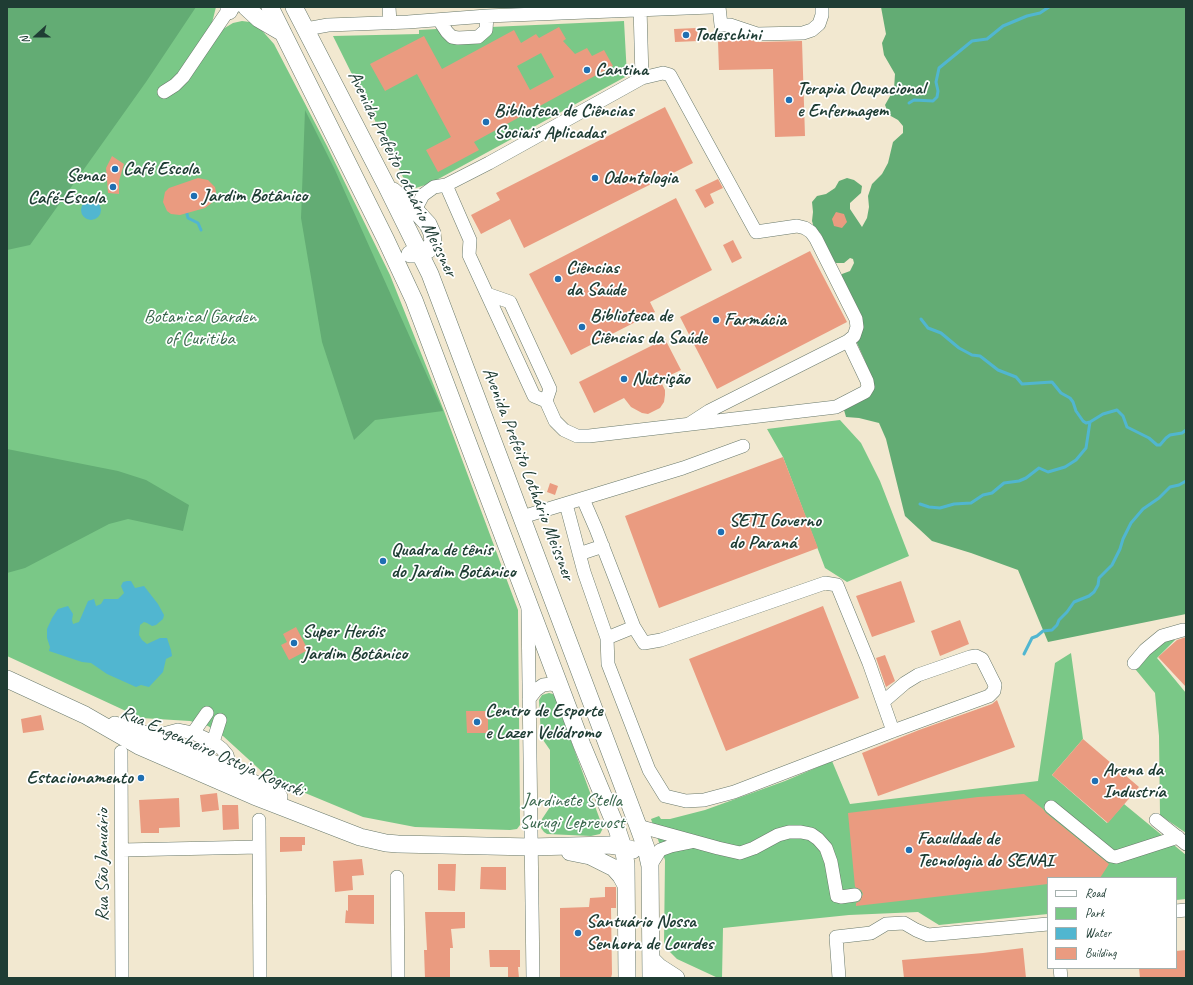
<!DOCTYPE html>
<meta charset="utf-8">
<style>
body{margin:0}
#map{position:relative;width:1193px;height:985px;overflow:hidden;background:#f2e8d0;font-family:Caveat,sans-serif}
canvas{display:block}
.frame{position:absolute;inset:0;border:8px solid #1f3d34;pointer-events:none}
.legend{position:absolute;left:1047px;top:877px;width:130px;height:92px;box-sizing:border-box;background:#fff;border:1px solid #a5b1ae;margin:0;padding:5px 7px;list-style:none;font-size:12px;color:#1f3d34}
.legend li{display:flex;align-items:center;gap:8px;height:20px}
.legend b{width:20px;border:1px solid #a5b1ae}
.north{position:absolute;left:16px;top:16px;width:40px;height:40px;-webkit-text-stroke:3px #fff;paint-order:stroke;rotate:249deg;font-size:11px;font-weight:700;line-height:16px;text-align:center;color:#1f3d34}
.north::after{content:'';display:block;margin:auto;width:14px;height:18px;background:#1f3d34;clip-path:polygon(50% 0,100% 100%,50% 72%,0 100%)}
</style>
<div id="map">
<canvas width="1193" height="985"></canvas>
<div class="frame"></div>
<ul class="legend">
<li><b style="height:5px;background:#fff"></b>Road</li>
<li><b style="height:11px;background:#7ac887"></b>Park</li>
<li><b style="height:11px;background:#51b6d0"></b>Water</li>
<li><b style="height:11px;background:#ea9b80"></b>Building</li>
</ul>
<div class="north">N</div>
</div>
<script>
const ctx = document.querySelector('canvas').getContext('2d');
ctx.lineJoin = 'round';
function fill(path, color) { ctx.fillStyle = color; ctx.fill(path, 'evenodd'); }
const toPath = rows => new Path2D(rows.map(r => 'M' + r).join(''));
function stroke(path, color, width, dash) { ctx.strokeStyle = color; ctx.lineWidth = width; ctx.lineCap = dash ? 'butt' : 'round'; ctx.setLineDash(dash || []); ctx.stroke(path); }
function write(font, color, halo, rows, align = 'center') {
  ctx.font = font + ' Caveat,sans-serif'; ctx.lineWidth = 3.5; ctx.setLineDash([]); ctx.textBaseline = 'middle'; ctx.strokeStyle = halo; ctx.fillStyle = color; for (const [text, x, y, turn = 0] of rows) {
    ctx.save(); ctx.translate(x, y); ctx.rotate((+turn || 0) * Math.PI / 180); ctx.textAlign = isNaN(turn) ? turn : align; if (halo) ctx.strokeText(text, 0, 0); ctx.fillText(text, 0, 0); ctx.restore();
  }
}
fill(toPath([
 [7,7,216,7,212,23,223,29,233,23,242,21,250,22,258,26,274,44,327,146,390,275,444,411,518,610,520,819,520,825,517,829,510,830,415,827,363,817,269,778,223,736,208,726,190,721,141,718,7,656],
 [624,21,627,76,431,183,416,188,409,187,407,185,333,36,419,34,419,30,437,29,441,34,448,39,491,27],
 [840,420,861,443,880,481,909,556,847,582,825,568,783,457,767,429],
 [1170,635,1175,640,1157,658,1186,693,1186,833,1160,815,1159,736,1155,693,1136,670,1138,661],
 [1071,653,1083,739,1052,775,1107,823,1124,804,1186,855,1186,899,1176,900,1176,878,1048,878,1048,914,939,925,918,912,849,915,723,928,722,978,718,978,677,959,667,949,664,944,665,860,651,819,659,816,661,819,670,819,705,810,785,781,832,761,850,804,1038,781,1055,663],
 [549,693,553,694,555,697,603,828,600,834,591,836,547,834,544,832,541,828,542,819,550,807,550,750,541,737,539,700,542,695]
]), '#7ac887');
fill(toPath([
 [7,7,196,7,146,82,30,245,7,250],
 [881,7,1186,7,1186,614,1048,642,1018,570,971,553,932,541,905,516,886,439,879,423,859,418,846,417,844,410,849,403,872,384,865,361,857,343,857,332,840,278,842,274,850,271,854,263,853,259,850,258,844,263,836,263,829,256,823,244,821,234,814,228,812,221,813,212,812,202,817,196,826,194,835,188,839,181,847,178,854,180,862,186,861,193,850,203,850,209,862,227,867,218,869,207,868,196,872,184,882,174,888,163,893,142,903,133,903,126,898,120,889,115,885,105,894,89,895,74,884,55,882,43,886,34],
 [305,110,335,170,443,411,375,420,354,440,322,342,301,218],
 [7,449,118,471,146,480,189,505,183,531,128,519,109,524,25,568,7,573]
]), '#63ac74');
fill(toPath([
 '81 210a10 10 0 1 1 20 0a10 10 0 1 1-20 0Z',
 [127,581,131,581,135,588,144,586,158,604,164,615,163,619,156,625,152,626,147,623,144,622,140,625,139,635,142,640,147,644,160,638,167,638,171,650,172,656,166,659,163,672,149,687,141,685,136,687,107,674,91,663,82,662,49,651,50,647,47,638,47,629,52,618,58,609,68,606,73,614,72,620,73,624,79,622,88,601,94,599,96,606,101,604,104,599,118,599,124,593,121,586,123,582]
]), '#51b6d0');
stroke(toPath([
 [909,103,914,100,933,101,937,97,938,91,936,82,939,68,972,41,987,39,1003,26,1027,16,1040,13,1049,7],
 [186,210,188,218,198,223,201,230],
 [921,319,928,328,941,333,959,348,972,355,980,356,998,370,1016,377,1022,384,1052,382,1061,393,1070,398,1073,402,1076,411,1083,421,1086,423,1090,422,1103,414,1117,410,1123,416,1127,427,1149,438,1157,445,1160,445,1166,438,1170,435,1182,433,1186,430],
 [920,504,929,507,940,508,954,504,971,503,983,495,992,493,1004,483,1019,481,1026,478,1039,468,1048,472,1065,467,1076,460,1086,448,1090,422],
 [1024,654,1032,638,1037,636,1043,631,1052,630,1057,625,1059,620,1067,612,1074,602,1089,596,1094,592,1098,585,1099,578,1112,565,1120,549,1123,539,1131,523,1143,509,1159,498,1170,487,1179,485,1186,481]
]), '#51b6d0', 3);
fill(toPath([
 [559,27,566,39,563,41,575,54,587,48,592,56,604,50,613,66,474,142,479,150,438,172,426,150,451,137,417,74,385,91,370,64,424,36,442,69,514,30,521,43,536,34,539,38],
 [541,53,554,77,530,90,517,66],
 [697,28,698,41,675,42,674,29],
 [738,38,744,38,757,42,802,41,805,136,775,137,773,69,719,70,718,41,738,40],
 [665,107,693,163,524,248,510,219,481,234,471,215,500,200,496,193],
 [112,156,124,164,119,181,119,194,108,193,106,168],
 [198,178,208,180,215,187,216,192,213,202,205,208,180,215,171,214,167,211,163,202,165,192,169,188],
 [718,179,723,188,710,194,714,203,705,208,695,190],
 [676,198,712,270,650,302,655,312,571,355,529,274],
 [836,212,844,214,847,222,842,228,834,226,832,219],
 [733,240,742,258,732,263,723,245],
 [810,251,847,322,717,389,680,317],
 [665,339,681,370,660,380,665,390,665,395,664,402,660,408,648,414,642,413,631,407,624,398,594,413,579,382],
 [783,457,818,548,659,608,625,516],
 [550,483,558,486,555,495,547,492],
 [901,581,915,622,872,637,856,596],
 [823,606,859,698,726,751,689,659],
 [960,620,969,644,940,656,931,631],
 [296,627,308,650,289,660,281,645,287,642,283,634],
 [1186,637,1186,687,1158,657,1177,640],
 [885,655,895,681,886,687,876,658],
 [997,700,1015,747,878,796,862,753,919,730,992,704],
 [466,711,488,711,488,733,467,733],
 [41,715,44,730,23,733,21,719],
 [1083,739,1139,787,1108,823,1052,775],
 [217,793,219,810,202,812,200,795],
 [1024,794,1043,809,1046,813,1109,864,1100,878,1048,878,1048,884,856,906,856,903,860,901,863,894,861,890,855,887,848,813,978,797],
 [179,798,180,827,159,828,159,833,141,833,139,800],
 [222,805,238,805,239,829,223,830],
 [280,837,305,837,305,845,302,845,302,851,280,852],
 [362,859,364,875,352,876,353,890,335,892,333,861],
 [438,864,456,864,455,891,438,890],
 [481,867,506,867,506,890,480,889],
 [605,887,616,887,616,908,611,908,612,974,611,978,560,978,560,908,589,907,590,898,605,897],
 [348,895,374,895,374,924,345,923,346,910,348,911],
 [425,912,465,912,465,928,451,929,453,948,450,948,450,978,425,978,424,950,427,950],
 [1023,948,1026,978,904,978,902,960,983,953],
 [489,950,520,950,520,967,518,967,519,978,508,978,508,967,490,967],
 [1186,950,1186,978,1140,978,1139,968,1176,968,1176,951]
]), '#ea9b80');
const minor = toPath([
 [389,7,390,23],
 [640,7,642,78],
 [719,7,721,25,730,25,757,34,803,33,812,30,819,24,822,15,822,7],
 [439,20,447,32,452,37,458,38,478,37,486,30,487,16],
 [306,29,328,25,408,22,487,16,711,7],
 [164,92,175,85,183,77,225,15,234,7],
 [446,185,470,240,469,255,534,396,546,401,555,421,564,430,577,436,589,436,836,407,865,392,868,387,867,381,848,341],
 [415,210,423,195,434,187,446,185,489,163,642,78,663,73,670,75,756,232,797,226,805,228,811,232,816,239,856,319,857,327,854,336,848,341,709,411,689,424],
 [487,294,510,302,550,389,546,401],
 [583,499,596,529,634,627,644,643,661,640,825,583,837,585,869,663,893,731],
 [566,504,584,572,607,638,608,664,649,770,665,796,686,801,704,800,734,792,893,731,989,696,994,691,995,685,982,659,976,656,970,657,918,675,905,683,883,702],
 [522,517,683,468,743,446],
 [579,554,603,546],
 [528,610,533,978],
 [607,638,634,627],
 [1134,663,1145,650,1162,636,1183,630],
 [529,699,536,690,543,685,551,684,558,686,562,691],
 [193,733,207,713],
 [158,740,163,734,178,730,193,733,213,742,222,749,227,755,229,762,230,771],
 [213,742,220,720],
 [121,752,122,978],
 [1051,807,1111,856,1116,857,1178,837],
 [259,820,260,978],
 [1156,820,1186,844],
 [638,826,718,848,740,853,754,848,778,835,789,832,801,832,811,834,818,839,826,848,831,862,837,896,841,897,855,895],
 [122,850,259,847],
 [650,866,660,850,671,846,691,842],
 [397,877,398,978],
 [1176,911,1186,910],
 [1060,968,1061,978],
 [839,978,836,937,871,933,886,924,904,923,916,930,928,935,1048,924]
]);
const major = toPath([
 [246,7,259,19,283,33],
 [270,7,386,240,414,300,582,745,617,829,623,847,626,864,627,978],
 [294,7,386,185,430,274,638,826,646,848,650,866,651,978],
 [229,11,229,7],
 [393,191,415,210,428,224,432,233,433,243,428,250,420,254,410,254],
 [7,679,85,715,139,746,254,796,360,837,386,843,398,844,531,847,609,845,623,847,633,850],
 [115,725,144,734,195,755,242,777,279,797],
 [570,852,590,856,614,868,621,876,626,885],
 [651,959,659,967,676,978]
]);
stroke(minor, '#69796b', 14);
stroke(major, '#69796b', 18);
stroke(minor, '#fff', 13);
stroke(major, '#fff', 17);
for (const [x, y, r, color] of [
 [686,35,4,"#1f6fb2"],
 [587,70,4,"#1f6fb2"],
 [789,100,4,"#1f6fb2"],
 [486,122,4,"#1f6fb2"],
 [115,169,4,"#1f6fb2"],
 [595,178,4,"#1f6fb2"],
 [113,187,4,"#1f6fb2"],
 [194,196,4,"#1f6fb2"],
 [558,279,4,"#1f6fb2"],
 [716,320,4,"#1f6fb2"],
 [582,327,4,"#1f6fb2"],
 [624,379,4,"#1f6fb2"],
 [721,532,4,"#1f6fb2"],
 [383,561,4,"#1f6fb2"],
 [294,643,4,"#1f6fb2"],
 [477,722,4,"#1f6fb2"],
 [141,778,4,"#1f6fb2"],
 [1095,781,4,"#1f6fb2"],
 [909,850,4,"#1f6fb2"],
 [578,933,4,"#1f6fb2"]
]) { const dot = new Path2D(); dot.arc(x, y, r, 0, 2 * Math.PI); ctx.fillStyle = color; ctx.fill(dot); stroke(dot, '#fff', 1.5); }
write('bold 19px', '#1f3d34', '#fff', [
 ["Todeschini",694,35],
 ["Cantina",595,70],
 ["Terapia Ocupacional",797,89],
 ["e Enfermagem",797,111],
 ["Biblioteca de Ciências",494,111],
 ["Sociais Aplicadas",494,133],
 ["Café Escola",123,169],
 ["Senac",105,176,"right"],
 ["Café-Escola",105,198,"right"],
 ["Odontologia",603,178],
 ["Jardim Botânico",202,196],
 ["Ciências",566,268],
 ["da Saúde",566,290],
 ["Biblioteca de",590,316],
 ["Ciências da Saúde",590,338],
 ["Farmácia",724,320],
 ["Nutrição",632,379],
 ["SETI Governo",729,521],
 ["do Paraná",729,543],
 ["Quadra de tênis",391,550],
 ["do Jardim Botânico",391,572],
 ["Super Heróis",302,632],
 ["Jardim Botânico",302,654],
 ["Centro de Esporte",485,711],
 ["e Lazer Velódromo",485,733],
 ["Arena da",1103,770],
 ["Industría",1103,792],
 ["Estacionamento",133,778,"right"],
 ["Faculdade de",917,839],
 ["Tecnologia do SENAI",917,861],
 ["Santuário Nossa",586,922],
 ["Senhora de Lourdes",586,944]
], 'left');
write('19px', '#1f3d34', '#fff', [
 ["Avenida Prefeito Lothário Meissner",402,174,64],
 ["Avenida Prefeito Lothário Meissner",528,474,69],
 ["Rua Engenheiro Ostoja Roguski",212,752,24],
 ["Rua São Januário",103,865,-90]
]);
write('19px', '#3a674d', '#fff', [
 ["Botanical Garden",200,317],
 ["of Curitiba",200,339],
 ["Jardinete Stella",572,801],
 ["Surugi Leprevost",572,823]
]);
</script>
